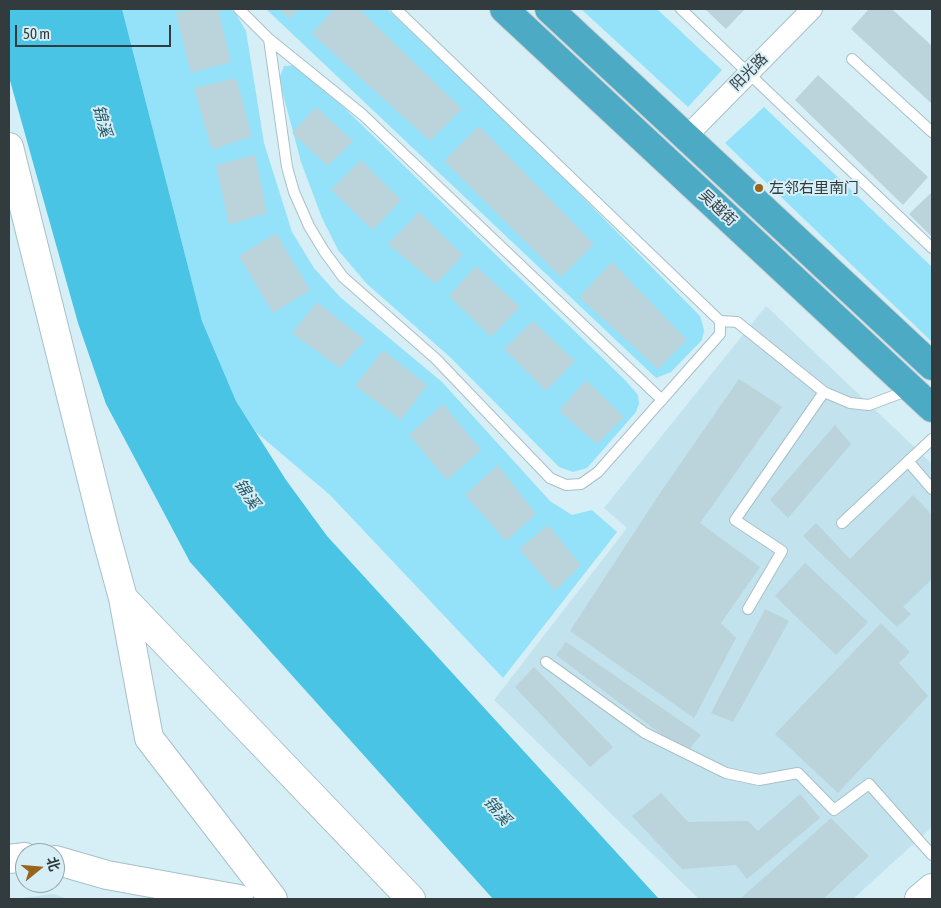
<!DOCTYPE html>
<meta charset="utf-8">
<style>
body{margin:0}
#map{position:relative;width:941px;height:908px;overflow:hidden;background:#d6eef6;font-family:"Asap Condensed","Noto Sans SC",sans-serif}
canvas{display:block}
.frame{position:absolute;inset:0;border:10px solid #323c3f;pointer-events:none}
.north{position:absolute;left:15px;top:843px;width:50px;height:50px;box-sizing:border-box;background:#d6eef6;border:1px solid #94a7ad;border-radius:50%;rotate:73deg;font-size:14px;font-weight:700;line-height:20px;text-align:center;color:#323c3f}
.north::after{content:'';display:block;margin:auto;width:18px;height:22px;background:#99641c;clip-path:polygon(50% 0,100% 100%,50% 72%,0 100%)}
.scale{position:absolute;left:15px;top:25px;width:156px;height:22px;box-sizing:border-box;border:2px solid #323c3f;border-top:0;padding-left:6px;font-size:15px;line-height:18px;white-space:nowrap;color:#323c3f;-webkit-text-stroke:4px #d6eef6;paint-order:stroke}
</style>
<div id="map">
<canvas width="941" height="908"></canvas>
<div class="frame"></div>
<div class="north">北</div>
<div class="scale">50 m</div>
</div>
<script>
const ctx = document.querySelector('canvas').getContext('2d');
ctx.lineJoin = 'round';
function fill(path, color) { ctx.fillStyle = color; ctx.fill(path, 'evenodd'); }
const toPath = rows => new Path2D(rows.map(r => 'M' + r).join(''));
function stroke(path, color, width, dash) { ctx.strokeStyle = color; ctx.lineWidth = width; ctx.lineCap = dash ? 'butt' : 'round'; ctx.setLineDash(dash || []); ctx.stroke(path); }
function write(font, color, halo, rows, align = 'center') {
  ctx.font = font + ' "Asap Condensed","Noto Sans SC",sans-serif'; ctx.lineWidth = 4; ctx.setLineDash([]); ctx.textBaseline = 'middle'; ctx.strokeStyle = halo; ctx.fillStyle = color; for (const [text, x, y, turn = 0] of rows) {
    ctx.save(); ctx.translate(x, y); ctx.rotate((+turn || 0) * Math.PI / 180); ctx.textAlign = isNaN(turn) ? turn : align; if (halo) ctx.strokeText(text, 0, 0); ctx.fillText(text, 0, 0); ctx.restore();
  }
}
fill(toPath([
 [766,306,932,464,932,827,853,899,699,899,494,700,627,528,604,508],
 [53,894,68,899,14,899]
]), '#c2e3ed');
fill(toPath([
 [122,9,233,9,246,31,264,143,292,232,314,268,340,297,442,382,550,501,572,515,592,510,617,532,503,678,330,495,256,432,236,401,202,321],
 [266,9,387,9,524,138,700,316,704,330,702,340,671,372,656,378],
 [581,9,657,9,722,70,688,107],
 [300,65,624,379,638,395,639,404,636,412,587,468,573,472,559,467,450,357,367,284,338,250,322,218,301,162,279,79,284,66],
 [764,107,932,267,932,342,725,143]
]), '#93e2fa');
fill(toPath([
 [9,9,122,9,202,321,236,401,286,480,327,536,659,899,493,899,190,562,106,404,78,323,9,77]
]), '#49c4e4');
fill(toPath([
 [192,9,218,9,231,62,191,73,176,13],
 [279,9,298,9,290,19],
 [334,9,359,9,462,109,430,141,312,34],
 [705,9,745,9,726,29],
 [869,9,892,9,932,46,932,104,851,29],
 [818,75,928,177,903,205,795,100],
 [236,78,252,136,212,150,194,88],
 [316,107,353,141,328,166,292,133],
 [479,126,594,244,561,277,444,161],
 [255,155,267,213,229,225,216,165],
 [361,160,401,200,373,230,331,190],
 [932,192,932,237,909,214],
 [419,212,463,255,436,284,388,244],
 [276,233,310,290,273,313,239,256],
 [612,262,687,340,658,369,579,297],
 [476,266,520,307,491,337,449,296],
 [317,302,365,340,340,368,292,333],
 [533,321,575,361,546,391,504,349],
 [383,350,427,385,401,420,355,386],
 [739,379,782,407,700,523,760,567,721,623,736,638,694,718,570,631,658,496],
 [586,380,624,417,597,444,559,411],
 [443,404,481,450,447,480,409,435],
 [835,425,851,444,788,518,770,500],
 [498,465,536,514,506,541,465,495],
 [913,495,932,515,932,579,903,607,911,614,897,627,803,536,816,523,850,559],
 [548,525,581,565,555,591,519,549],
 [805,563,868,622,836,655,775,596],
 [765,609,789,621,733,722,711,713],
 [881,623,910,652,899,663,928,696,838,793,775,734],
 [566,642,701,735,686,753,556,655],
 [534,667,613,747,590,767,515,687],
 [661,793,688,822,748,821,758,831,800,794,820,818,747,879,736,865,682,869,632,816],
 [831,818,869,856,823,899,740,899]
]), '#bbd3da');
const lane = toPath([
 [239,9,269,39,287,167,294,192,309,226,324,251,343,277,436,359,550,478,566,485,581,484,598,472,720,334,720,321,396,9],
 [681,9,932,248],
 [269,39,363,115,662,400],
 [852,59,932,132],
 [720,321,737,322,824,392,850,403,869,405,909,390],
 [908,461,932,489],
 [842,523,932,439],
 [748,609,782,551,735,520,824,392],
 [546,662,645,733,726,773,759,780,798,773,834,810,869,784,932,855]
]);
const street = toPath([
 [687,136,812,9]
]);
const secondary = toPath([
 [9,147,105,532,123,598,149,738,273,899],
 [123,598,411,899],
 [9,859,25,857],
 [55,860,107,875,239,899],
 [919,899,932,888]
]);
const highway = toPath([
 [504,9,932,408],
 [549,9,932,366]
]);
stroke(lane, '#a8c0c7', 12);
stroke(street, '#a8c0c7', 22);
stroke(secondary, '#a8c0c7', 30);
stroke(highway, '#ced0d1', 30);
stroke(lane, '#fff', 10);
stroke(street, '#fff', 20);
stroke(secondary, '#fff', 28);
stroke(highway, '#4caac5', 28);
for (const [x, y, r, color] of [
 [759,188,5,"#99641c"]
]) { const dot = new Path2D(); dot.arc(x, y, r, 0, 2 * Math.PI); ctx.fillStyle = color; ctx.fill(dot); stroke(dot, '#d6eef6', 2); }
write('15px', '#323c3f', '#d6eef6', [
 ["阳光路",749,72,-45],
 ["吴越街",718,208,43]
]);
write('15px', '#323c3f', '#d6eef6', [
 ["左邻右里南门",769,188]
], 'left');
write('italic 16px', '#265967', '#d6eef6', [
 ["锦溪",102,121,75],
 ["锦溪",247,494,56],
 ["锦溪",497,811,49]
]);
</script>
